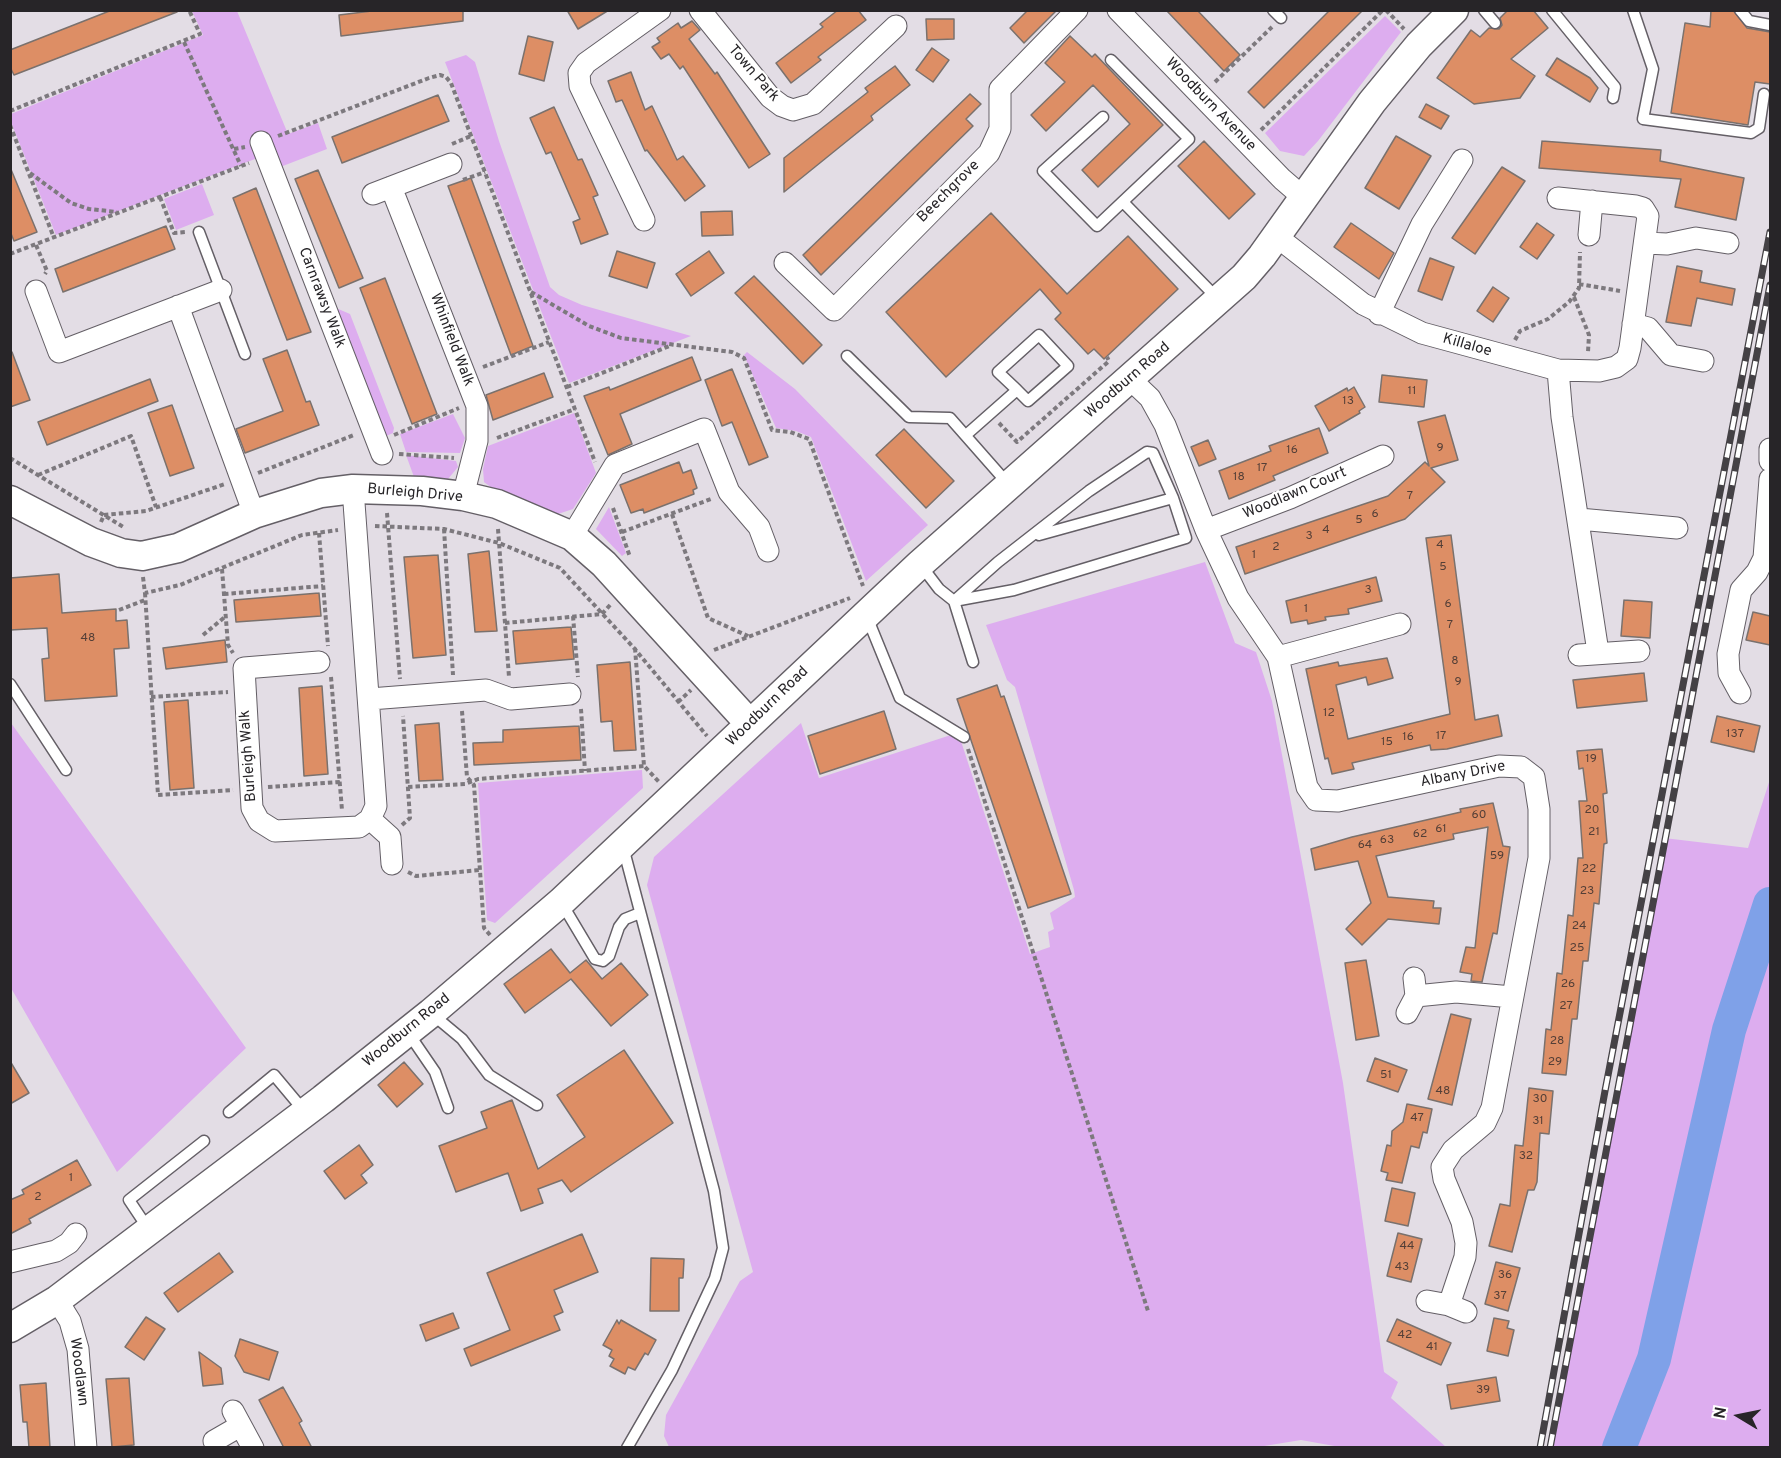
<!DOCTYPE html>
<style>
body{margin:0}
#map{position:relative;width:1781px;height:1458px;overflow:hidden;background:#e3dde5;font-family:Overpass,sans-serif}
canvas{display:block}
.frame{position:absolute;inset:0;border:12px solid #272528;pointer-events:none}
.north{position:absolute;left:1709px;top:1386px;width:60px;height:60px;-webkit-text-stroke:4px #fff;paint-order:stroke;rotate:280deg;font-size:16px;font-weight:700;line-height:24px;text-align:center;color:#272528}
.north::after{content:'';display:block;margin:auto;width:21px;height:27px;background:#272528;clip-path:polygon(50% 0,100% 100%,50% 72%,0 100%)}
</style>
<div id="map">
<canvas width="1781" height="1458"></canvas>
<div class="frame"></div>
<div class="north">N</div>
</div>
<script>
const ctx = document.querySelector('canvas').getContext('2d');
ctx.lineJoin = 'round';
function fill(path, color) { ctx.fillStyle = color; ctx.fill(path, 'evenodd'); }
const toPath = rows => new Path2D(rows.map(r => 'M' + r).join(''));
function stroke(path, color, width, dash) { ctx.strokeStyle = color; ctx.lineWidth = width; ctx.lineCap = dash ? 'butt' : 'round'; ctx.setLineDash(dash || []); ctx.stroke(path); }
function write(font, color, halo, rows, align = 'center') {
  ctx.font = font + ' Overpass,sans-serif'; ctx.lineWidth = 4.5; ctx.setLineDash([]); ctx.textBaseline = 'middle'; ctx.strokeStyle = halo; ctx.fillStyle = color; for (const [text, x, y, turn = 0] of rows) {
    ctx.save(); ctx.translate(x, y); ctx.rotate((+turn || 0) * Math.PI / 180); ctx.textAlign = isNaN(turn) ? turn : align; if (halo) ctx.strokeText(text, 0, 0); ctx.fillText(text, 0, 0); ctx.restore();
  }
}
fill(toPath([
 [192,11,237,11,288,134,318,123,327,149,275,169,268,154,56,235,11,122,11,114,203,35],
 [1385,16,1401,32,1318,141,1304,156,1280,151,1265,133],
 [466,55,475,62,499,141,550,287,559,295,582,305,691,336,569,383,445,62],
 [202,184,214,215,176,230,164,199],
 [336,308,350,314,394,428,393,433,379,439],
 [747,352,795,389,928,525,866,581,811,437,796,431,776,428,744,355],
 [574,413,596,473,573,509,558,514,492,488,484,482,483,469,488,446],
 [453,414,465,438,460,453,406,452,400,434],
 [406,455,456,461,458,467,448,479,414,477],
 [609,507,626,553,622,556,596,529],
 [1205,562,1235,643,1256,652,1272,701,1343,1083,1384,1372,1398,1382,1391,1398,1446,1447,1340,1447,1301,1440,1252,1448,669,1447,664,1436,666,1415,740,1281,753,1272,647,885,654,857,801,723,819,778,954,734,960,738,1030,954,1050,947,1048,932,1054,929,1050,913,1075,897,1074,890,1015,687,1007,680,986,625],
 [11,723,246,1048,117,1172,11,988],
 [642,770,643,788,495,923,487,920,478,783],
 [1770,779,1770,1447,1550,1447,1664,838,1748,848]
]), '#ddadef');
stroke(toPath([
 [1619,1448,1654,1359,1729,1030,1770,904]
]), '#7fa1e8', 34);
const building = toPath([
 [112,10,177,12,14,75,10,67,10,50,112,10],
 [380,10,463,10,463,21,341,36,339,15,380,10],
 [567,10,609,10,578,29,567,10],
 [838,10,858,10,866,20,818,57,821,60,791,83,776,63,823,27,820,24,838,10],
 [1028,10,1057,10,1024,43,1010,28,1028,10],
 [1166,10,1197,10,1240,55,1224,71,1166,10],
 [1330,10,1363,10,1264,108,1248,92,1330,10],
 [1508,10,1533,10,1548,28,1511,59,1535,76,1520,98,1474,104,1437,78,1471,30,1480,37,1489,28,1499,29,1502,25,1500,18,1508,10],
 [1711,10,1733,10,1747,28,1770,32,1770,84,1755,82,1748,125,1671,113,1685,23,1710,27,1711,10],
 [926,19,954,19,954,39,927,40,926,19],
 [692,21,700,30,689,39,715,74,717,72,770,154,749,168,683,66,680,69,669,54,661,59,652,47,660,42,657,38,678,23,681,28,692,21],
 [528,36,553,42,544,81,519,74,528,36],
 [1070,36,1092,57,1095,54,1163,125,1098,187,1082,170,1130,124,1093,85,1046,131,1031,115,1065,82,1045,63,1070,36],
 [932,48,949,60,933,82,916,70,932,48],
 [1557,58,1590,78,1598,88,1590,102,1546,75,1557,58],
 [895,66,910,85,871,116,873,120,784,192,784,158,868,92,865,88,895,66],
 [631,72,645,110,652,106,677,160,683,156,705,186,685,201,647,150,645,151,622,100,616,102,608,81,631,72],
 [970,94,981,104,966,119,973,126,821,275,803,255,970,94],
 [438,95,449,121,342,163,332,137,438,95],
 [1426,104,1449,116,1441,129,1419,117,1426,104],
 [554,107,578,160,582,159,598,195,593,197,608,234,581,244,573,222,580,219,551,152,546,154,530,118,554,107],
 [1396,136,1431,156,1399,209,1365,188,1396,136],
 [1204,141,1255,194,1229,219,1178,166,1204,141],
 [1542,141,1661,150,1660,161,1744,178,1736,220,1675,207,1681,179,1539,168,1542,141],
 [10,167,37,232,14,241,10,231,10,167],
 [1502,167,1525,181,1475,254,1452,238,1502,167],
 [318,170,363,278,339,288,295,179,318,170],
 [471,178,533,346,511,355,448,186,471,178],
 [256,188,311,332,287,340,233,198,256,188],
 [732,211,733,235,702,236,701,212,732,211],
 [991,213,1067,294,1128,236,1178,289,1104,359,1094,349,1088,354,1055,319,1061,313,1040,289,946,377,886,312,991,213],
 [1351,223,1394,253,1379,279,1334,247,1351,223],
 [1537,223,1554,235,1537,259,1520,247,1537,223],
 [166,226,175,249,63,292,55,269,166,226],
 [617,251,655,263,647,288,609,276,617,251],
 [709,251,724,273,691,296,676,274,709,251],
 [1430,258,1454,267,1442,300,1418,291,1430,258],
 [1677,266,1702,271,1700,282,1735,289,1732,305,1697,298,1691,326,1666,322,1677,266],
 [754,276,822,345,803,364,735,293,754,276],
 [385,278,437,414,412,424,360,288,385,278],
 [1493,287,1509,298,1493,322,1477,311,1493,287],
 [287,350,306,402,310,401,319,425,245,453,236,429,283,411,263,359,287,350],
 [12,352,30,400,10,407,10,353,12,352],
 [692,357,701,380,620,414,632,444,608,455,584,396,609,387,610,390,692,357],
 [732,369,768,457,749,465,732,422,722,426,705,380,732,369],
 [544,373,553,397,493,420,486,395,544,373],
 [1382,375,1427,380,1424,407,1379,402,1382,375],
 [150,379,158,401,47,445,38,422,150,379],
 [1354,387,1365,407,1359,411,1360,413,1329,431,1315,406,1347,388,1348,391,1354,387],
 [172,405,194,468,170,476,148,413,172,405],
 [1445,415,1458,460,1431,468,1445,482,1405,519,1245,574,1236,547,1388,496,1425,462,1429,466,1418,422,1445,415],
 [1319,428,1328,453,1273,476,1275,480,1229,499,1219,471,1271,451,1269,446,1319,428],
 [904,429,954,481,926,508,876,455,904,429],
 [1208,440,1216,459,1199,466,1191,447,1208,440],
 [679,462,683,473,691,470,697,488,693,490,694,494,644,513,643,509,631,513,620,485,679,462],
 [1451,535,1475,720,1498,715,1502,736,1447,749,1431,750,1430,745,1352,763,1354,769,1332,774,1328,758,1325,759,1306,669,1338,662,1339,666,1387,658,1393,678,1368,685,1366,677,1336,685,1348,739,1450,714,1426,538,1451,535],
 [489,551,497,631,475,632,468,554,489,551],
 [438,555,446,655,413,658,404,557,438,555],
 [59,574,62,613,116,609,116,621,127,620,129,648,114,649,117,696,45,701,42,659,49,658,47,628,10,630,10,578,59,574],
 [1376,577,1382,601,1348,609,1349,614,1325,617,1326,620,1308,624,1307,620,1291,623,1286,601,1376,577],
 [319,593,321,616,236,622,234,600,319,593],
 [1624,600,1652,602,1650,638,1621,636,1624,600],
 [1753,612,1770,616,1770,645,1746,640,1753,612],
 [571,627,574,659,516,664,513,631,571,627],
 [225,640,227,662,166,669,163,648,225,640],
 [630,662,636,750,614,751,612,721,601,722,597,665,630,662],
 [1644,673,1647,701,1577,708,1573,680,1644,673],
 [997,685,1001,697,1004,696,1071,894,1028,908,957,699,997,685],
 [322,686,328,774,304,776,299,688,322,686],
 [188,700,194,788,170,790,164,702,188,700],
 [884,711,896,749,820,774,808,736,884,711],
 [1717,716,1760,726,1754,752,1711,742,1717,716],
 [439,723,443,780,419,781,415,725,439,723],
 [579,726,581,760,474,765,473,743,503,742,503,730,579,726],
 [1602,749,1607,793,1603,794,1607,843,1604,844,1599,904,1594,903,1588,961,1583,961,1577,1019,1572,1019,1566,1075,1542,1073,1546,1029,1551,1030,1557,973,1562,974,1568,915,1573,916,1578,858,1583,858,1579,801,1587,801,1583,768,1579,769,1577,751,1602,749],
 [1493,803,1503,846,1510,847,1497,934,1493,933,1482,982,1471,981,1472,974,1460,972,1466,947,1475,948,1488,827,1453,834,1454,839,1376,856,1388,897,1434,901,1433,908,1441,908,1439,924,1388,919,1362,945,1346,929,1371,903,1358,861,1315,870,1311,849,1352,837,1461,812,1460,809,1493,803],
 [551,949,570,973,586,960,602,979,621,963,648,995,611,1026,571,979,525,1013,504,984,551,949],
 [1366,960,1379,1036,1356,1040,1345,963,1366,960],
 [1451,1014,1471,1019,1452,1105,1428,1099,1451,1014],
 [624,1050,673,1123,571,1192,562,1180,538,1189,543,1203,521,1211,508,1173,456,1192,439,1146,487,1128,481,1112,512,1100,538,1169,585,1137,557,1095,624,1050],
 [1375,1058,1407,1070,1398,1092,1367,1081,1375,1058],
 [10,1061,29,1093,10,1104,10,1061],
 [404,1062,423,1084,397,1107,378,1085,404,1062],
 [1529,1088,1553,1091,1549,1134,1540,1133,1537,1182,1534,1190,1528,1190,1512,1252,1489,1246,1500,1204,1510,1206,1515,1145,1523,1146,1529,1088],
 [1407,1104,1432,1109,1427,1133,1423,1132,1419,1148,1411,1146,1402,1183,1386,1180,1388,1173,1381,1171,1387,1145,1391,1146,1392,1131,1403,1122,1407,1104],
 [359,1145,373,1165,361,1175,367,1183,345,1199,324,1171,359,1145],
 [77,1160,91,1185,29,1219,31,1223,10,1234,10,1200,24,1194,22,1190,77,1160],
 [1392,1188,1415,1193,1408,1226,1385,1221,1392,1188],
 [1398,1233,1422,1239,1411,1282,1387,1276,1398,1233],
 [582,1234,598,1272,554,1290,563,1312,554,1316,560,1330,471,1366,464,1349,510,1330,487,1273,582,1234],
 [219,1253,233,1272,178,1312,164,1293,219,1253],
 [651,1258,684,1259,683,1278,679,1278,679,1311,650,1311,651,1258],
 [1496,1262,1520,1268,1508,1311,1485,1304,1496,1262],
 [453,1313,459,1328,426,1341,420,1325,453,1313],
 [146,1317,165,1329,144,1360,125,1347,146,1317],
 [1494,1318,1509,1321,1507,1328,1514,1330,1508,1356,1487,1351,1494,1318],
 [1397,1319,1451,1343,1441,1365,1387,1341,1397,1319],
 [617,1320,619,1324,621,1320,656,1340,648,1355,645,1353,635,1370,628,1367,625,1374,610,1366,614,1359,609,1356,612,1350,603,1345,617,1320],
 [240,1339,278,1352,269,1380,244,1372,235,1356,240,1339],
 [199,1352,221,1368,223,1384,203,1386,199,1352],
 [1496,1377,1500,1401,1451,1409,1447,1385,1496,1377],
 [129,1378,134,1445,112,1447,106,1379,129,1378],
 [46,1383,50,1448,29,1448,27,1422,23,1422,20,1385,46,1383],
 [283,1387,302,1421,299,1423,312,1448,284,1448,259,1400,283,1387]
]);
fill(building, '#dd8e65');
stroke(building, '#7a716d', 1.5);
const lane = toPath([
 [1273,10,1281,18],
 [1484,10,1495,23],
 [1552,10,1615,87,1613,98],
 [1633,10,1653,69,1643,119,1751,133,1759,128,1764,94],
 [1740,10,1749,21,1770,25],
 [1103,117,1043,171,1097,226,1189,139,1111,60],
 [1123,202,1217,298],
 [199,232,245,354],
 [847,356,909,417,950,418,1009,485],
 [966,435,1017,390,998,372,1039,335,1068,366,1028,401,1017,390],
 [1147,452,1153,453,1173,498,1186,538,1014,590,954,601,998,562,1089,491,1147,452],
 [1039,535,1173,498],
 [920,564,939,589,954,601,973,662],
 [867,617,900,698,964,737],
 [10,684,66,770],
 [623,847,714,1191,723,1248,715,1278,672,1370,627,1448],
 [561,902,595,959,603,961,609,956,619,927,625,919,640,913],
 [432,1014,462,1039,489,1075,537,1105],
 [409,1034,435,1072,448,1108],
 [229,1112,274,1075,305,1112],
 [149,1230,129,1200,204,1141]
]);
const street = toPath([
 [700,10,770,97,782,106,793,110,813,104,896,26],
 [1118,10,1282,179,1304,198],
 [261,142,382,454],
 [391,187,477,406,477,441,463,496],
 [373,194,451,164],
 [644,220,580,86,579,73,586,63,660,10],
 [1589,235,1592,201],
 [1276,236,1363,304,1422,333,1558,370,1599,371,1616,367,1627,359,1630,348,1648,216,1643,208,1636,206,1558,198],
 [1645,243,1667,244,1696,238,1728,243],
 [785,263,834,310,989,153,1000,129,1000,89,1077,10],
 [36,291,59,352,221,290],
 [178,306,254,514],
 [1379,314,1422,224,1462,160],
 [1633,324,1648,328,1671,355,1703,361],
 [1558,370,1562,417,1598,652],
 [1130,379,1150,398,1165,425,1206,530,1238,598,1278,657,1307,787,1316,800,1338,801,1499,766,1521,767,1534,777,1539,809,1539,858,1492,1108,1485,1123,1453,1150,1442,1167,1444,1179,1462,1222,1466,1243,1465,1257,1449,1305,1427,1301],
 [1770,449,1770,461],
 [1579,519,1677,528],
 [1206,530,1290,498,1383,456],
 [572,536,615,465,704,429,729,492,759,527,768,551],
 [1579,655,1639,651],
 [1278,657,1400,624],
 [319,662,244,668,252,808,259,821,275,831,359,827,370,819,376,806,353,489],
 [1740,693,1729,673,1728,654,1741,590,1757,572,1764,558,1770,479],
 [370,699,486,690,511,699,570,694],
 [370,819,390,837,392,864],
 [1414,978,1416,996],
 [1407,1013,1416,996,1456,992,1512,997],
 [10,1262,56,1251,69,1243,76,1234],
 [57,1300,70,1321,78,1349,86,1448],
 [1449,1305,1466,1312],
 [233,1411,253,1448],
 [214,1441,240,1426]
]);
const secondary = toPath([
 [10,500,91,542,121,553,142,556,178,548,254,514,321,493,353,489,422,491,463,496,497,504,572,536,604,564,750,724],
 [10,1328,57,1300,323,1099,431,1013,561,902,920,564,1244,277,1262,256,1372,102,1419,45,1454,10]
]);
stroke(lane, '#645f66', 13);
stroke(street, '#645f66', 23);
stroke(secondary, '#645f66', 31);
stroke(toPath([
 [1386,10,1404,29],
 [184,42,241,166],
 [1215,82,1272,27],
 [10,111,200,34,189,10],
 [10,125,54,238],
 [1261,130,1383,10],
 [278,136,429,78,440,75,446,77,451,83,595,462],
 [452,144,471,136],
 [234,149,245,147],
 [30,173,71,203,89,209,117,212],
 [463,180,485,172],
 [160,197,174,233,186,232],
 [36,245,47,271,45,274],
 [10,254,249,163],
 [1579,284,1620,291],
 [531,292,589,326,621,338,732,352,744,358,772,430,790,432,809,439,863,586],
 [1574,297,1589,335,1588,352],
 [1515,340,1520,331,1548,319,1569,302,1579,288,1580,252],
 [483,367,549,342],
 [567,387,672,345],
 [999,423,1017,442,1109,361,1107,357],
 [394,435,459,408],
 [497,438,575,409],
 [399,454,454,458],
 [10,458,125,528],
 [258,473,354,435],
 [38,475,131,436,156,507],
 [613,508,630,557],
 [387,513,400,679],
 [672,514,708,618,748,636],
 [101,522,104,515,146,511,225,484],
 [375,526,444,529,499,543,560,568,634,648,707,736],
 [444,529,453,675],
 [498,529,509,677],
 [622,532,711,499],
 [319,533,328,646],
 [222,569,228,645,233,653],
 [143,577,145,593,180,585,302,535,338,530],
 [145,593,158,795,233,790],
 [224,594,323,586],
 [119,610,145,600],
 [573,616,578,677],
 [505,623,602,614,611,604],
 [203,635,226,616],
 [635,648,644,766,659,782],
 [714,650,850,598],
 [331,677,342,810],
 [151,697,228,692],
 [678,702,691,690],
 [581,709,585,771],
 [462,711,467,777,474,785,484,928,490,935],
 [968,749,1148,1311],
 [268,787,340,782],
 [408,787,465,784,478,779,644,766],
 [402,825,410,818,403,716],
 [408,872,416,876,480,870]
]), '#7d797e', 4, [4.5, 3]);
stroke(lane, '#fff', 10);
stroke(street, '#fff', 21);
stroke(secondary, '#fff', 28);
const rail = toPath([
 [1540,1448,1605,1091,1770,232],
 [1550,1448,1770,285]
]);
stroke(rail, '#444145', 7);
stroke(rail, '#fff', 4.5, [14]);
write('12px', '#543f37', null, [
 ["11",1412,392],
 ["13",1348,402],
 ["9",1440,449],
 ["16",1292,451],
 ["17",1262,469],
 ["18",1239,478],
 ["7",1410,497],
 ["6",1375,515],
 ["5",1359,521],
 ["4",1326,531],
 ["3",1309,537],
 ["4",1440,546],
 ["2",1276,548],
 ["1",1254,556],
 ["5",1443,568],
 ["3",1368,591],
 ["6",1448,605],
 ["1",1306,610],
 ["7",1450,626],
 ["48",88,639],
 ["8",1455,662],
 ["9",1458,683],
 ["12",1329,714],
 ["137",1735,735],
 ["17",1441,737],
 ["16",1408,738],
 ["15",1387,743],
 ["19",1591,760],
 ["20",1592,811],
 ["60",1479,816],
 ["61",1441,830],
 ["21",1594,833],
 ["62",1420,835],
 ["63",1387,841],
 ["64",1365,846],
 ["59",1497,857],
 ["22",1589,870],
 ["23",1587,892],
 ["24",1579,927],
 ["25",1577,949],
 ["26",1568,985],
 ["27",1566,1007],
 ["28",1557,1042],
 ["29",1555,1063],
 ["51",1386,1076],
 ["48",1443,1092],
 ["30",1540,1100],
 ["47",1417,1119],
 ["31",1538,1122],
 ["32",1526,1157],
 ["1",71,1179],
 ["2",38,1198],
 ["44",1407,1247],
 ["43",1402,1268],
 ["36",1505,1276],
 ["37",1500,1297],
 ["42",1405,1336],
 ["41",1432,1348],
 ["39",1483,1391]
]);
write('15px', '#272528', '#fff', [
 ["Town Park",753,74,49],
 ["Woodburn Avenue",1210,105,46],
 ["Beechgrove",949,192,-45],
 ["Carnrawsy Walk",321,298,69],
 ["Whinfield Walk",451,340,69],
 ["Killaloe",1467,346,16],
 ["Woodburn Road",1128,381,-41],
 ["Burleigh Drive",415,494,5],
 ["Woodlawn Court",1295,494,-23],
 ["Woodburn Road",768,707,-44],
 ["Burleigh Walk",249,756,-94],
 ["Albany Drive",1463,775,-11],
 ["Woodburn Road",407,1031,-39],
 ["Woodlawn",78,1372,83]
]);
</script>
